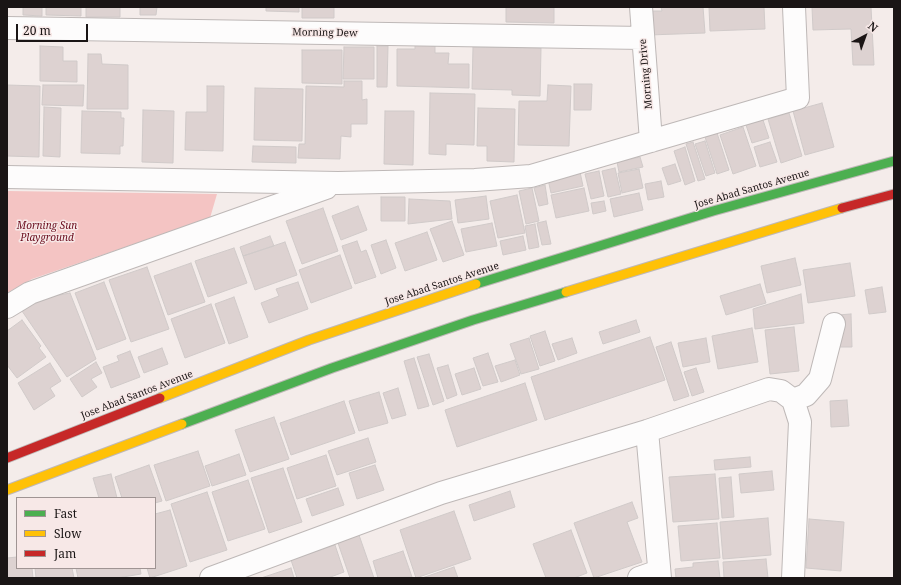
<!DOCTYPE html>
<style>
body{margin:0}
#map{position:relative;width:901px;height:585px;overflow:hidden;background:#f4ecea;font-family:"Noto Serif",serif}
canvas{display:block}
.frame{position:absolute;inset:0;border:8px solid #1a1515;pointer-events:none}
.legend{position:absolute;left:16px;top:497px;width:140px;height:72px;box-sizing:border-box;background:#f7e8e7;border:1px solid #9f9493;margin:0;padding:5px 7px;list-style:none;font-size:12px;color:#1a1515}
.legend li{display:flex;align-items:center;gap:8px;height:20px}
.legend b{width:20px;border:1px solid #9f9493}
.north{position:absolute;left:845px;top:16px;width:40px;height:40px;-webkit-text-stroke:3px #f7e8e7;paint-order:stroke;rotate:41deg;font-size:11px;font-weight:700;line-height:16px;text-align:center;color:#1a1515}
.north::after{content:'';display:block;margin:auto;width:14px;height:18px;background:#1a1515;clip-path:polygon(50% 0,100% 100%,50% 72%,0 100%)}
.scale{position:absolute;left:16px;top:24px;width:72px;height:18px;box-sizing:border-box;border:2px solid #1a1515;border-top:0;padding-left:5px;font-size:12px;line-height:14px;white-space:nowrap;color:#1a1515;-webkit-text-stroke:3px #f7e8e7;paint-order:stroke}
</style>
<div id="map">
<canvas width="901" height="585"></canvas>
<div class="frame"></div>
<ul class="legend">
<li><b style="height:5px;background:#4caf50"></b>Fast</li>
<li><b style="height:5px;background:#ffc107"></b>Slow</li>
<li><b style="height:5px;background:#c62828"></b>Jam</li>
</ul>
<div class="north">N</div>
<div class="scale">20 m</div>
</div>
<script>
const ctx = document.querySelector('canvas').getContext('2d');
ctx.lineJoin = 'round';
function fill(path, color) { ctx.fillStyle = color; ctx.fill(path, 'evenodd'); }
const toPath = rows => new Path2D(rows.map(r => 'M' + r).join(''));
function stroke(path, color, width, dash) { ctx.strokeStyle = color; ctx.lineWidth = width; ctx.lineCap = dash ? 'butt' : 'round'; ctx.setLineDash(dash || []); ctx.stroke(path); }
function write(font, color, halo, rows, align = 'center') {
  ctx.font = font + ' "Noto Serif",serif'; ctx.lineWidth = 3; ctx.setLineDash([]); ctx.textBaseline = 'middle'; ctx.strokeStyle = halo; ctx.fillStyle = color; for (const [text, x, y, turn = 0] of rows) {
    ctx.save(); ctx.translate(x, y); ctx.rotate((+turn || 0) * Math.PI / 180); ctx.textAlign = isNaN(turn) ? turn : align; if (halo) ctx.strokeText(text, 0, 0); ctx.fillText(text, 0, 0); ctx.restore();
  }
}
fill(toPath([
 [7,191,217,194,210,218,32,279,7,293]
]), '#f4c4c3');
const building = toPath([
 [23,7,42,7,42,16,23,15,23,7],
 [46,7,81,7,81,16,46,15,46,7],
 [86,7,120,7,120,17,86,17,86,7],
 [140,7,157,7,156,15,140,15,140,7],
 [266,7,299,7,299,12,266,11,266,7],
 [302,7,334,7,334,18,302,18,302,7],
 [506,7,554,7,554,23,506,22,506,7],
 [661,7,703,7,705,33,649,35,648,11,662,11,661,7],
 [709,7,764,7,765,29,710,31,709,7],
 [812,7,871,7,874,65,853,65,851,29,813,30,812,7],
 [415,44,435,44,435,53,449,53,448,64,469,64,469,88,397,86,397,49,415,49,415,44],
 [40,46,63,47,63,61,77,61,77,82,40,81,40,46],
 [377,46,388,46,387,87,377,87,377,46],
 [344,47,374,47,374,79,343,79,344,47],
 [473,47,541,48,540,96,512,95,512,90,472,89,473,47],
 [302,50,342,50,342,84,302,83,302,50],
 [88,54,101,54,102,64,128,65,128,109,87,109,88,54],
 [344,81,362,81,362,100,367,99,367,124,351,124,351,137,341,136,340,159,298,158,299,144,305,144,306,86,344,87,344,81],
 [574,84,592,84,591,110,574,110,574,84],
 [7,85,40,86,39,157,7,156,7,85],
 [43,85,84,85,83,106,42,105,43,85],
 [548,85,571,86,569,146,518,145,519,101,547,101,548,85],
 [207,86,224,86,223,151,185,150,186,112,207,112,207,86],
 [255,88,303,89,302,141,254,140,255,88],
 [430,93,475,94,474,145,446,144,446,155,429,154,430,93],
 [822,103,834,147,805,155,793,111,822,103],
 [44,107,61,108,60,157,43,156,44,107],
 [478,108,515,109,514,162,487,161,487,146,477,146,478,108],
 [143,110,174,111,173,163,142,162,143,110],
 [82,111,121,112,121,118,124,118,123,146,120,146,120,154,81,153,82,111],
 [385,111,414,111,413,165,384,164,385,111],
 [789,113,802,156,781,163,768,119,789,113],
 [763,120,769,138,752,143,746,125,763,120],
 [743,127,756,166,733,174,720,135,743,127],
 [717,133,729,170,717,174,705,137,717,133],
 [705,141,715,173,706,176,695,144,705,141],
 [693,142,705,179,698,181,686,144,693,142],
 [770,142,777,162,760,167,754,147,770,142],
 [253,146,296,147,296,163,252,162,253,146],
 [685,147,695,181,685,185,674,151,685,147],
 [640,157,643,167,619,172,617,162,640,157],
 [675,164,681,181,668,185,662,168,675,164],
 [615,168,621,194,608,197,602,171,615,168],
 [639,169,643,188,622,193,618,173,639,169],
 [599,171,604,196,591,199,585,174,599,171],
 [580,172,583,186,551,193,548,179,580,172],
 [661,181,664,197,648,200,645,184,661,181],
 [545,185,548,204,539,206,534,188,545,185],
 [532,188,539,221,526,224,519,191,532,188],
 [584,188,589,211,556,218,551,195,584,188],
 [639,193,643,210,614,217,610,199,639,193],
 [517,195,525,233,498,238,490,201,517,195],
 [486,196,489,219,458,223,455,200,486,196],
 [381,197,405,197,405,221,381,221,381,197],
 [409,199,450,201,452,219,408,224,409,199],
 [604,201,606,211,593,214,591,203,604,201],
 [358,206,367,230,341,240,332,216,358,206],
 [323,208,338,251,302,264,286,221,323,208],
 [452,221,464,255,443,262,430,229,452,221],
 [546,221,551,244,542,245,537,223,546,221],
 [492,223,497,246,466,252,461,229,492,223],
 [535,224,539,247,529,249,525,226,535,224],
 [427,232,437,260,405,271,395,243,427,232],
 [270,236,274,246,243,256,240,247,270,236],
 [523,236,526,250,503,255,500,241,523,236],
 [386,240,396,268,381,274,371,245,386,240],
 [357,241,361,252,366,250,376,277,355,284,342,246,357,241],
 [285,242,297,275,255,290,243,256,285,242],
 [234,248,247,283,208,297,195,261,234,248],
 [340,255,352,288,311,303,299,270,340,255],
 [795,258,801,285,767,293,761,266,795,258],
 [191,263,205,302,168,315,154,276,191,263],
 [850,263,855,296,808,303,803,270,850,263],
 [147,267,169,329,131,342,109,280,147,267],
 [104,282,126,339,97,350,75,293,104,282],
 [298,282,308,309,269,323,261,303,279,296,276,289,298,282],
 [760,284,766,303,726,315,720,296,760,284],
 [882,287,886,312,869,314,865,290,882,287],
 [70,293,96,359,67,377,22,311,39,299,70,293],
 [801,294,804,323,755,329,753,309,801,294],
 [234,297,248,337,229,344,215,304,234,297],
 [211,304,225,343,185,358,171,319,211,304],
 [851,314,852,347,838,347,837,315,851,314],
 [22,320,41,346,39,348,46,357,17,378,7,365,7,331,22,320],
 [636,320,640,332,603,344,599,332,636,320],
 [794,327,799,371,770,374,765,330,794,327],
 [752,328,758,362,718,369,712,336,752,328],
 [545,331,555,361,540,366,530,336,545,331],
 [650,337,665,380,545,420,531,377,650,337],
 [529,338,539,369,521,374,510,344,529,338],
 [572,338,577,353,558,360,552,344,572,338],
 [706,338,710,362,683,367,678,343,706,338],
 [671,342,689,396,674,401,656,347,671,342],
 [162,348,168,364,144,373,138,357,162,348],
 [130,351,140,377,111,388,103,367,119,361,117,356,130,351],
 [488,353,498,382,483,386,473,358,488,353],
 [429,354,444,401,433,405,417,357,429,354],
 [414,358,429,406,418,409,404,361,414,358],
 [515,360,520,375,501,382,495,366,515,360],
 [96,362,102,373,91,379,97,387,82,397,70,379,96,362],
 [50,363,61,381,50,388,55,396,34,410,18,383,50,363],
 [448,365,457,395,447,399,437,368,448,365],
 [474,368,481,389,462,395,455,374,474,368],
 [696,368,704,392,692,396,684,372,696,368],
 [525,383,537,420,457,447,445,410,525,383],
 [398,388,406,415,392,419,383,393,398,388],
 [379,392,388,423,359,431,349,401,379,392],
 [847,400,849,426,831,427,830,401,847,400],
 [344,401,355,433,291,455,280,423,344,401],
 [274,417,289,459,250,472,235,430,274,417],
 [368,438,376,462,337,475,328,451,368,438],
 [198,451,210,486,166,501,154,465,198,451],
 [239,454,246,475,212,486,205,466,239,454],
 [326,455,336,486,297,499,287,468,326,455],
 [750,457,751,467,715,470,714,460,750,457],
 [149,465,162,501,155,503,155,498,122,498,115,477,149,465],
 [375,465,384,490,357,499,349,473,375,465],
 [283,468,302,522,269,533,251,478,283,468],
 [772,471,774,490,741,493,739,474,772,471],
 [111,474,117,498,99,498,93,478,111,474],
 [715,474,719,519,673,522,669,477,715,474],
 [731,477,734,517,722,518,719,478,731,477],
 [248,480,265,529,228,541,212,492,248,480],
 [338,488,344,505,312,516,306,499,338,488],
 [510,491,515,507,474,521,469,505,510,491],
 [207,492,227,550,190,562,171,504,207,492],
 [632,502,638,518,627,522,642,562,594,578,574,523,632,502],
 [170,510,187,566,150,578,147,568,155,568,155,514,170,510],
 [454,511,471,559,416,578,400,530,454,511],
 [768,518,771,555,723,559,720,522,768,518],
 [809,519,844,522,841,571,806,568,809,519],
 [717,523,720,558,681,561,678,526,717,523],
 [571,530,587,573,574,578,546,578,533,544,571,530],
 [359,535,374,578,350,578,338,543,359,535],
 [335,545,344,572,328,578,297,578,291,560,335,545],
 [403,551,412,577,378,578,373,561,403,551],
 [17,557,17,568,32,568,33,578,7,578,7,558,17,557],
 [766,559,768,578,724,578,723,562,766,559],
 [718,561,720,578,676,578,675,569,693,567,693,563,718,561],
 [454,567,458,578,422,578,454,567],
 [35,568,72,568,74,578,36,578,35,568],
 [76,568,140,568,141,574,117,578,78,578,76,568],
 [291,568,294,578,261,578,291,568]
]);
fill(building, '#ddd2d1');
stroke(building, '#d0cac9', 1);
const street = toPath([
 [641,7,651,141],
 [7,28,643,38],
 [7,177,338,183,475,180,531,176,798,98,794,7],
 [7,307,30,293,326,188],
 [793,400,806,395,820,379,834,324],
 [647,431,660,578],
 [211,578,441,493,647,431,769,389,781,391,793,400,800,422,793,578],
 [639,578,659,571]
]);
const fast = toPath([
 [476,284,713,211,894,161],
 [182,424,332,368,473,320,566,292]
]);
const slow = toPath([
 [566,292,842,208],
 [160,398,309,340,476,284],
 [7,490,182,424]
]);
const jam = toPath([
 [842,208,894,194],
 [7,458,160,398]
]);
stroke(street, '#beb8b7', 24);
stroke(fast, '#beb8b7', 11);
stroke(slow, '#beb8b7', 11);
stroke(jam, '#beb8b7', 11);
stroke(street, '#fdfcfc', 22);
stroke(fast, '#4caf50', 9);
stroke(slow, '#ffc107', 9);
stroke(jam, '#c62828', 9);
write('10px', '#1a1515', '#f7e8e7', [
 ["Morning Dew",325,33,1],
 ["Morning Drive",646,74,-95],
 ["Jose Abad Santos Avenue",752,189,-16],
 ["Jose Abad Santos Avenue",442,284,-18],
 ["Jose Abad Santos Avenue",137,395,-21]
]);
write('italic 10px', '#680a1b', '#f7e8e7', [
 ["Morning Sun",47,226],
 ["Playground",47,238]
]);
</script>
